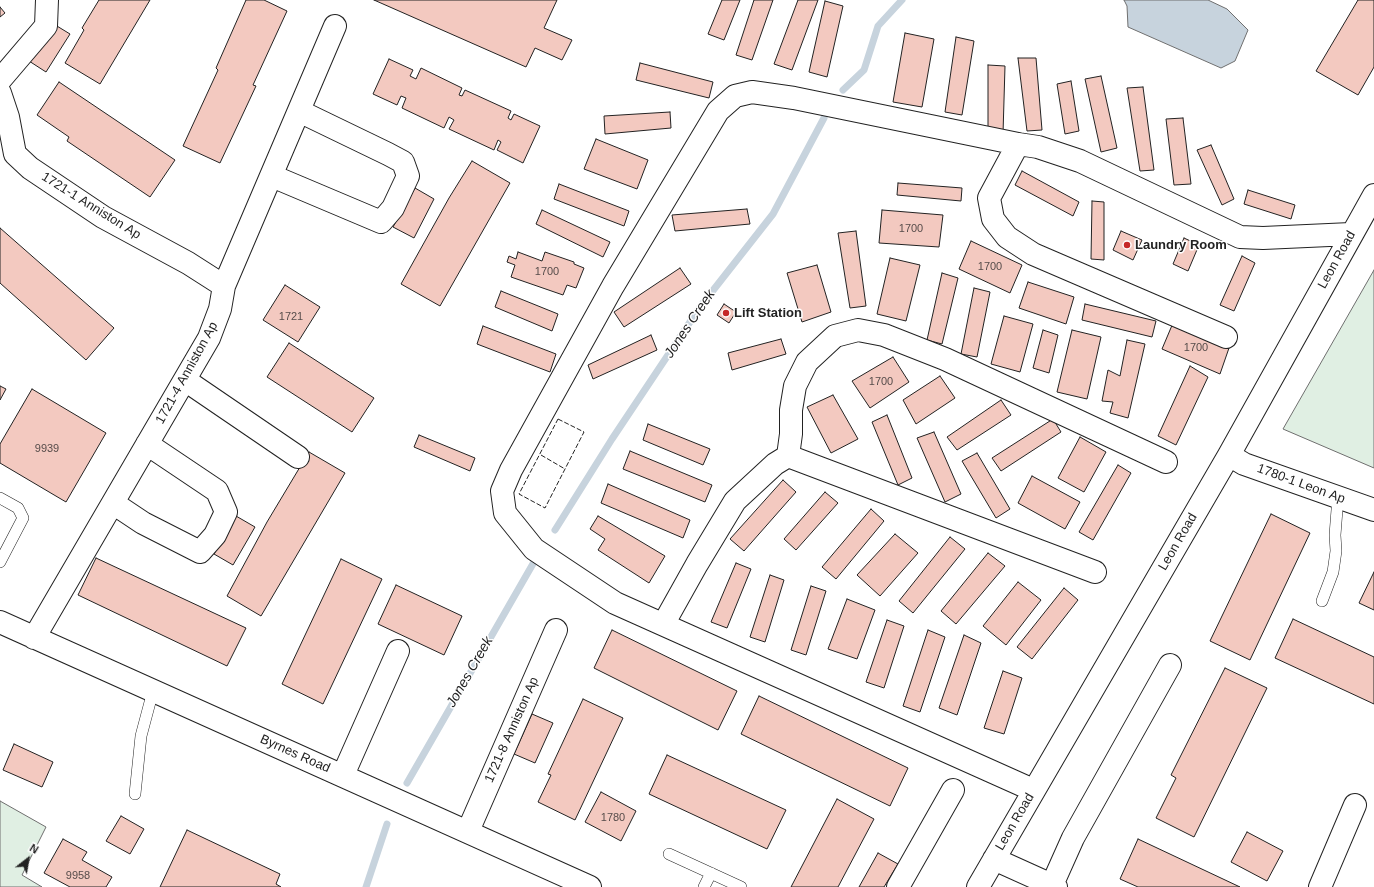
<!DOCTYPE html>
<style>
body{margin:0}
#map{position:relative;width:1374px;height:887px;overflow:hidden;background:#fff;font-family:Helvetica,sans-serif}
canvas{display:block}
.north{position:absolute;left:8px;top:839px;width:40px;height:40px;-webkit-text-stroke:3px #fff;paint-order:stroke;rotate:31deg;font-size:11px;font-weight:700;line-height:16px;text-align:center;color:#222}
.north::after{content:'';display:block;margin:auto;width:14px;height:18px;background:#222;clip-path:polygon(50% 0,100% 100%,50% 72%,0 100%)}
</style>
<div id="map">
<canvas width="1374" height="887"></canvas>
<div class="north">N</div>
</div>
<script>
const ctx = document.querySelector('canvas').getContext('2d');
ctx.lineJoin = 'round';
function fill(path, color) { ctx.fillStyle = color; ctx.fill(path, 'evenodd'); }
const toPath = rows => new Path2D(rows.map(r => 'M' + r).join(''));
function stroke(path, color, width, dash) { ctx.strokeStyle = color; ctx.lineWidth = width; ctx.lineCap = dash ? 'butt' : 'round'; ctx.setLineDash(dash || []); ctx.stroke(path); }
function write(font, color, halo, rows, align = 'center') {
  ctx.font = font + ' Helvetica,sans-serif'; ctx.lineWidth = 3; ctx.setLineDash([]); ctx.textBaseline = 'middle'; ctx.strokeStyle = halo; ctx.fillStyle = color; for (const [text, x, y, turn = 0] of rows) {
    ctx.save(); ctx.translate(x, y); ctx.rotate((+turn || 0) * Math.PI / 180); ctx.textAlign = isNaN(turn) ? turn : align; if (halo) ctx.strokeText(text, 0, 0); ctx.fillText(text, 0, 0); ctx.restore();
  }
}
const green = toPath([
 [1374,270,1374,468,1283,429,1374,270],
 [0,801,46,827,22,875,42,887,0,887,0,801]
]);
fill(green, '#e0efe3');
stroke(green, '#6f6f6f', 1);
const water = toPath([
 [1124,0,1208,0,1227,9,1248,30,1235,61,1221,68,1128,27,1127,6,1124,0]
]);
fill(water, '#c7d3dd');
stroke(water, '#6f6f6f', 1);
stroke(toPath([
 [843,90,864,70,878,26,902,0],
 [555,530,612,439,700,307,773,214,824,118],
 [407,783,534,562],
 [366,887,387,824]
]), '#c7d3dd', 7);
const building = toPath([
 [99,0,150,0,100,84,65,63,84,30,82,28,99,0],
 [246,0,264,0,287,11,253,85,256,86,220,163,183,146,218,70,216,68,246,0],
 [374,0,557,0,544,28,572,40,562,60,535,48,526,67,374,0],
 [722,0,740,0,724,40,708,34,722,0],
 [754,0,773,0,752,60,736,55,754,0],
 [798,0,818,0,792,70,774,64,798,0],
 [1358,0,1374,0,1374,67,1358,95,1316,71,1358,0],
 [825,1,843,6,827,77,809,72,825,1],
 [0,7,5,13,0,17,0,7],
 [52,23,70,34,46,72,29,61,52,23],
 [905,33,934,39,922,107,893,102,905,33],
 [956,37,974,41,962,115,945,112,956,37],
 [1018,58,1036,58,1042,130,1027,131,1018,58],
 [389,59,413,70,410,76,416,79,421,68,462,88,459,95,462,96,465,90,511,111,508,118,511,120,514,114,540,126,523,163,497,150,501,142,498,140,494,150,449,129,454,120,449,117,444,128,402,108,406,98,401,96,397,105,373,94,389,59],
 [640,63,713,82,709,98,636,80,640,63],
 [988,65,1005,66,1003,134,988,133,988,65],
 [1101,76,1117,148,1101,152,1085,79,1101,76],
 [1071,81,1079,131,1065,134,1057,84,1071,81],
 [59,82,175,160,150,197,67,141,69,137,37,115,59,82],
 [1143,87,1154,170,1140,171,1127,88,1143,87],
 [670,112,671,128,605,134,604,116,670,112],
 [1183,118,1191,184,1174,185,1166,119,1183,118],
 [596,139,648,160,637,189,584,169,596,139],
 [1211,145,1234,199,1222,205,1197,150,1211,145],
 [472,161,510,183,440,306,401,284,449,198,472,161],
 [1022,171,1079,202,1073,216,1015,185,1022,171],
 [898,183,962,188,961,201,897,195,898,183],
 [559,184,629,211,624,226,554,199,559,184],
 [415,188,434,199,414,238,393,227,415,188],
 [1248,190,1295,205,1291,219,1244,204,1248,190],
 [1092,201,1104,202,1104,260,1091,259,1092,201],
 [747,209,750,224,675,231,672,215,747,209],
 [542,210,610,242,603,257,536,224,542,210],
 [882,210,943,215,939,247,879,243,882,210],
 [0,228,114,328,86,360,0,283,0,228],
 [856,231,866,306,850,308,838,233,856,231],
 [1121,231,1142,240,1133,260,1113,250,1121,231],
 [1184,238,1199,245,1188,271,1173,264,1184,238],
 [971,241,1022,265,1010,293,959,269,971,241],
 [518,252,542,261,545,252,574,262,574,264,584,268,576,288,567,285,563,295,511,277,515,265,507,262,509,256,516,259,518,252],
 [1242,256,1255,263,1234,311,1220,305,1242,256],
 [890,258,920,265,906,321,877,314,890,258],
 [817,265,831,312,802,322,787,273,817,265],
 [680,268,691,284,624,327,614,312,680,268],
 [942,273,958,278,942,344,927,340,942,273],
 [1028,282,1074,297,1066,324,1019,308,1028,282],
 [285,285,320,307,298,342,263,320,285,285],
 [974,288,990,292,977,357,961,354,974,288],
 [501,291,558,314,552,331,495,307,501,291],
 [724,304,736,312,729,323,717,315,724,304],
 [1085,304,1156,321,1152,337,1082,320,1085,304],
 [1004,316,1033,324,1020,372,991,364,1004,316],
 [1173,323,1229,348,1220,374,1162,349,1173,323],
 [483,326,556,354,550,372,477,344,483,326],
 [1043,330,1058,335,1049,373,1033,368,1043,330],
 [1072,330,1101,337,1087,399,1057,392,1072,330],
 [651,335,657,350,593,379,588,365,651,335],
 [781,339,786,354,732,370,728,353,781,339],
 [1127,340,1145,344,1128,418,1110,413,1113,402,1102,401,1108,370,1120,376,1127,340],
 [289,343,374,398,352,432,267,377,289,343],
 [893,357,909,382,870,408,852,381,893,357],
 [1190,366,1208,377,1176,445,1158,436,1190,366],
 [940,376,955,398,916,424,903,400,940,376],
 [0,386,6,389,0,400,0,386],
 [32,389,106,433,66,502,0,463,0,444,32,389],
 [833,395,858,439,831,453,807,407,833,395],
 [1001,400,1011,415,957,450,947,437,1001,400],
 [887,415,912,478,898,485,872,422,887,415],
 [1053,419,1061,432,1001,471,992,458,1053,419],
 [648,424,710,449,703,465,643,440,648,424],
 [934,432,961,494,945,502,917,438,934,432],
 [419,435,475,458,470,471,414,447,419,435],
 [1080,437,1106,452,1084,492,1058,478,1080,437],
 [630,451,712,485,705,502,623,469,630,451],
 [309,452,345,473,261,616,227,596,267,522,309,452],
 [977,453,1010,509,996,518,962,461,977,453],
 [1118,465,1131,473,1093,540,1079,532,1118,465],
 [1032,476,1080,502,1065,529,1018,503,1032,476],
 [783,480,796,492,744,551,730,539,783,480],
 [608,484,690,520,683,538,601,503,608,484],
 [825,492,838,503,796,550,784,539,825,492],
 [871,509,884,521,836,579,822,567,871,509],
 [1271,514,1310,533,1250,660,1210,641,1271,514],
 [236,516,255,527,233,565,214,554,236,516],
 [598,516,665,556,649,583,598,550,605,539,590,529,598,516],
 [895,534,918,553,880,596,857,575,895,534],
 [950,537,965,549,913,613,899,601,950,537],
 [988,553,1005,566,956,624,941,611,988,553],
 [96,558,246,628,227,666,78,595,96,558],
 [341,559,382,579,323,704,282,684,341,559],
 [736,563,751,569,727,628,711,622,736,563],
 [1374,572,1374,610,1359,603,1374,572],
 [770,575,784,580,765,642,750,637,770,575],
 [1018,582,1041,600,1006,645,983,626,1018,582],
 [396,585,462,616,444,655,378,624,396,585],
 [811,586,826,591,806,655,791,650,811,586],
 [1064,588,1078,600,1032,659,1017,647,1064,588],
 [847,599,875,610,857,659,828,649,847,599],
 [1293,619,1374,657,1374,704,1275,658,1293,619],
 [887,620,904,626,884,688,866,682,887,620],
 [612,630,737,691,718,730,594,668,612,630],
 [928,630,945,637,920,712,903,706,928,630],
 [964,635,981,643,957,715,939,708,964,635],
 [1225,668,1267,688,1194,837,1156,818,1176,778,1171,775,1225,668],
 [1003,671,1022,678,1004,734,984,728,1003,671],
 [759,696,908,768,890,806,741,734,759,696],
 [583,699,623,718,575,820,538,802,551,775,548,774,583,699],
 [532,714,553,723,535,763,514,754,532,714],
 [14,744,53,762,42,787,3,770,14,744],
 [667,755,786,810,767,849,649,794,667,755],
 [601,792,636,811,621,841,585,822,601,792],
 [837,799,874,819,838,887,791,887,837,799],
 [121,816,144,829,130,854,106,841,121,816],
 [187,830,280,874,276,884,281,887,160,887,187,830],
 [1247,832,1283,851,1267,881,1231,862,1247,832],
 [63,839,87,852,82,860,112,877,106,887,70,887,44,873,63,839],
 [1138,839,1240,887,1138,887,1120,879,1138,839],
 [878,853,898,864,884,887,859,887,878,853]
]);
fill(building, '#f3c9c0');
stroke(building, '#222', 1);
const service = toPath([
 [0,498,18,508,23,518,0,562],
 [1322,601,1333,572,1336,551,1335,535,1338,497],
 [135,794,141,736,153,691],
 [669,854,741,887],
 [704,887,711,873]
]);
const minor = toPath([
 [0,80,46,26,47,0],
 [0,93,8,117,15,154,30,168,103,217,188,263,224,286],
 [1018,144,989,198,993,219,1007,237,1033,254,1226,337],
 [272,176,381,222,393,208,408,176,403,162,388,154,299,111],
 [185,380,298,457],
 [1229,455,1244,464,1374,510],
 [788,456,791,434,791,410,795,386,807,362,835,336,858,330,884,335,945,359,1166,462],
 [113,503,143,523,200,552,215,535,226,512,217,491,147,444],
 [0,622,590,887],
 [664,623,697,564,735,501,775,464,788,456,1095,572],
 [34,638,209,338,220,309,224,286,335,26],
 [343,775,398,651],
 [1033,790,615,603,534,549,505,513,502,491,511,470,613,286,718,111,735,96,752,92,794,98,1018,144,1038,147,1080,161,1240,237,1263,238,1351,234],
 [468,831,556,630],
 [994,859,1056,887],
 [1052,885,1073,838,1170,665],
 [898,887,953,790],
 [978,887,1229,455,1374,195],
 [1320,887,1355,805]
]);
stroke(service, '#222', 12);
stroke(minor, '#222', 24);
stroke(service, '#fff', 11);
stroke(minor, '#fff', 22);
stroke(toPath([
 [558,419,584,432,545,508,519,494,558,419],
 [541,455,565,469]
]), '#222', 1, [5, 2]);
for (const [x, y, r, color] of [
 [1127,245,4,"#c62828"],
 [726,313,4,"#c62828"]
]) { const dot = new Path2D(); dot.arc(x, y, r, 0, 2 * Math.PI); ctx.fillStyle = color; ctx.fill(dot); stroke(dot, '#fff', 1.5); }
write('11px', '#564c4a', null, [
 ["1700",911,229],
 ["1700",990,267],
 ["1700",547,272],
 ["1721",291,317],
 ["1700",1196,348],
 ["1700",881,382],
 ["9939",47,449],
 ["1780",613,818],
 ["9958",78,876]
]);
write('13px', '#222', '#fff', [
 ["1721-1 Anniston Ap",91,206,32],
 ["Leon Road",1337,260,-61],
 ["1721-4 Anniston Ap",187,373,-61],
 ["1780-1 Leon Ap",1301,484,20],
 ["Leon Road",1178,542,-60],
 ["1721-8 Anniston Ap",512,730,-66],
 ["Byrnes Road",295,754,24],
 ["Leon Road",1015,822,-60]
]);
write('bold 13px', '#222', '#fff', [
 ["Laundry Room",1135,245],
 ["Lift Station",734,313]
], 'left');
write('italic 14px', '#222', '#fff', [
 ["Jones Creek",690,324,-56],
 ["Jones Creek",470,672,-60]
]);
</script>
